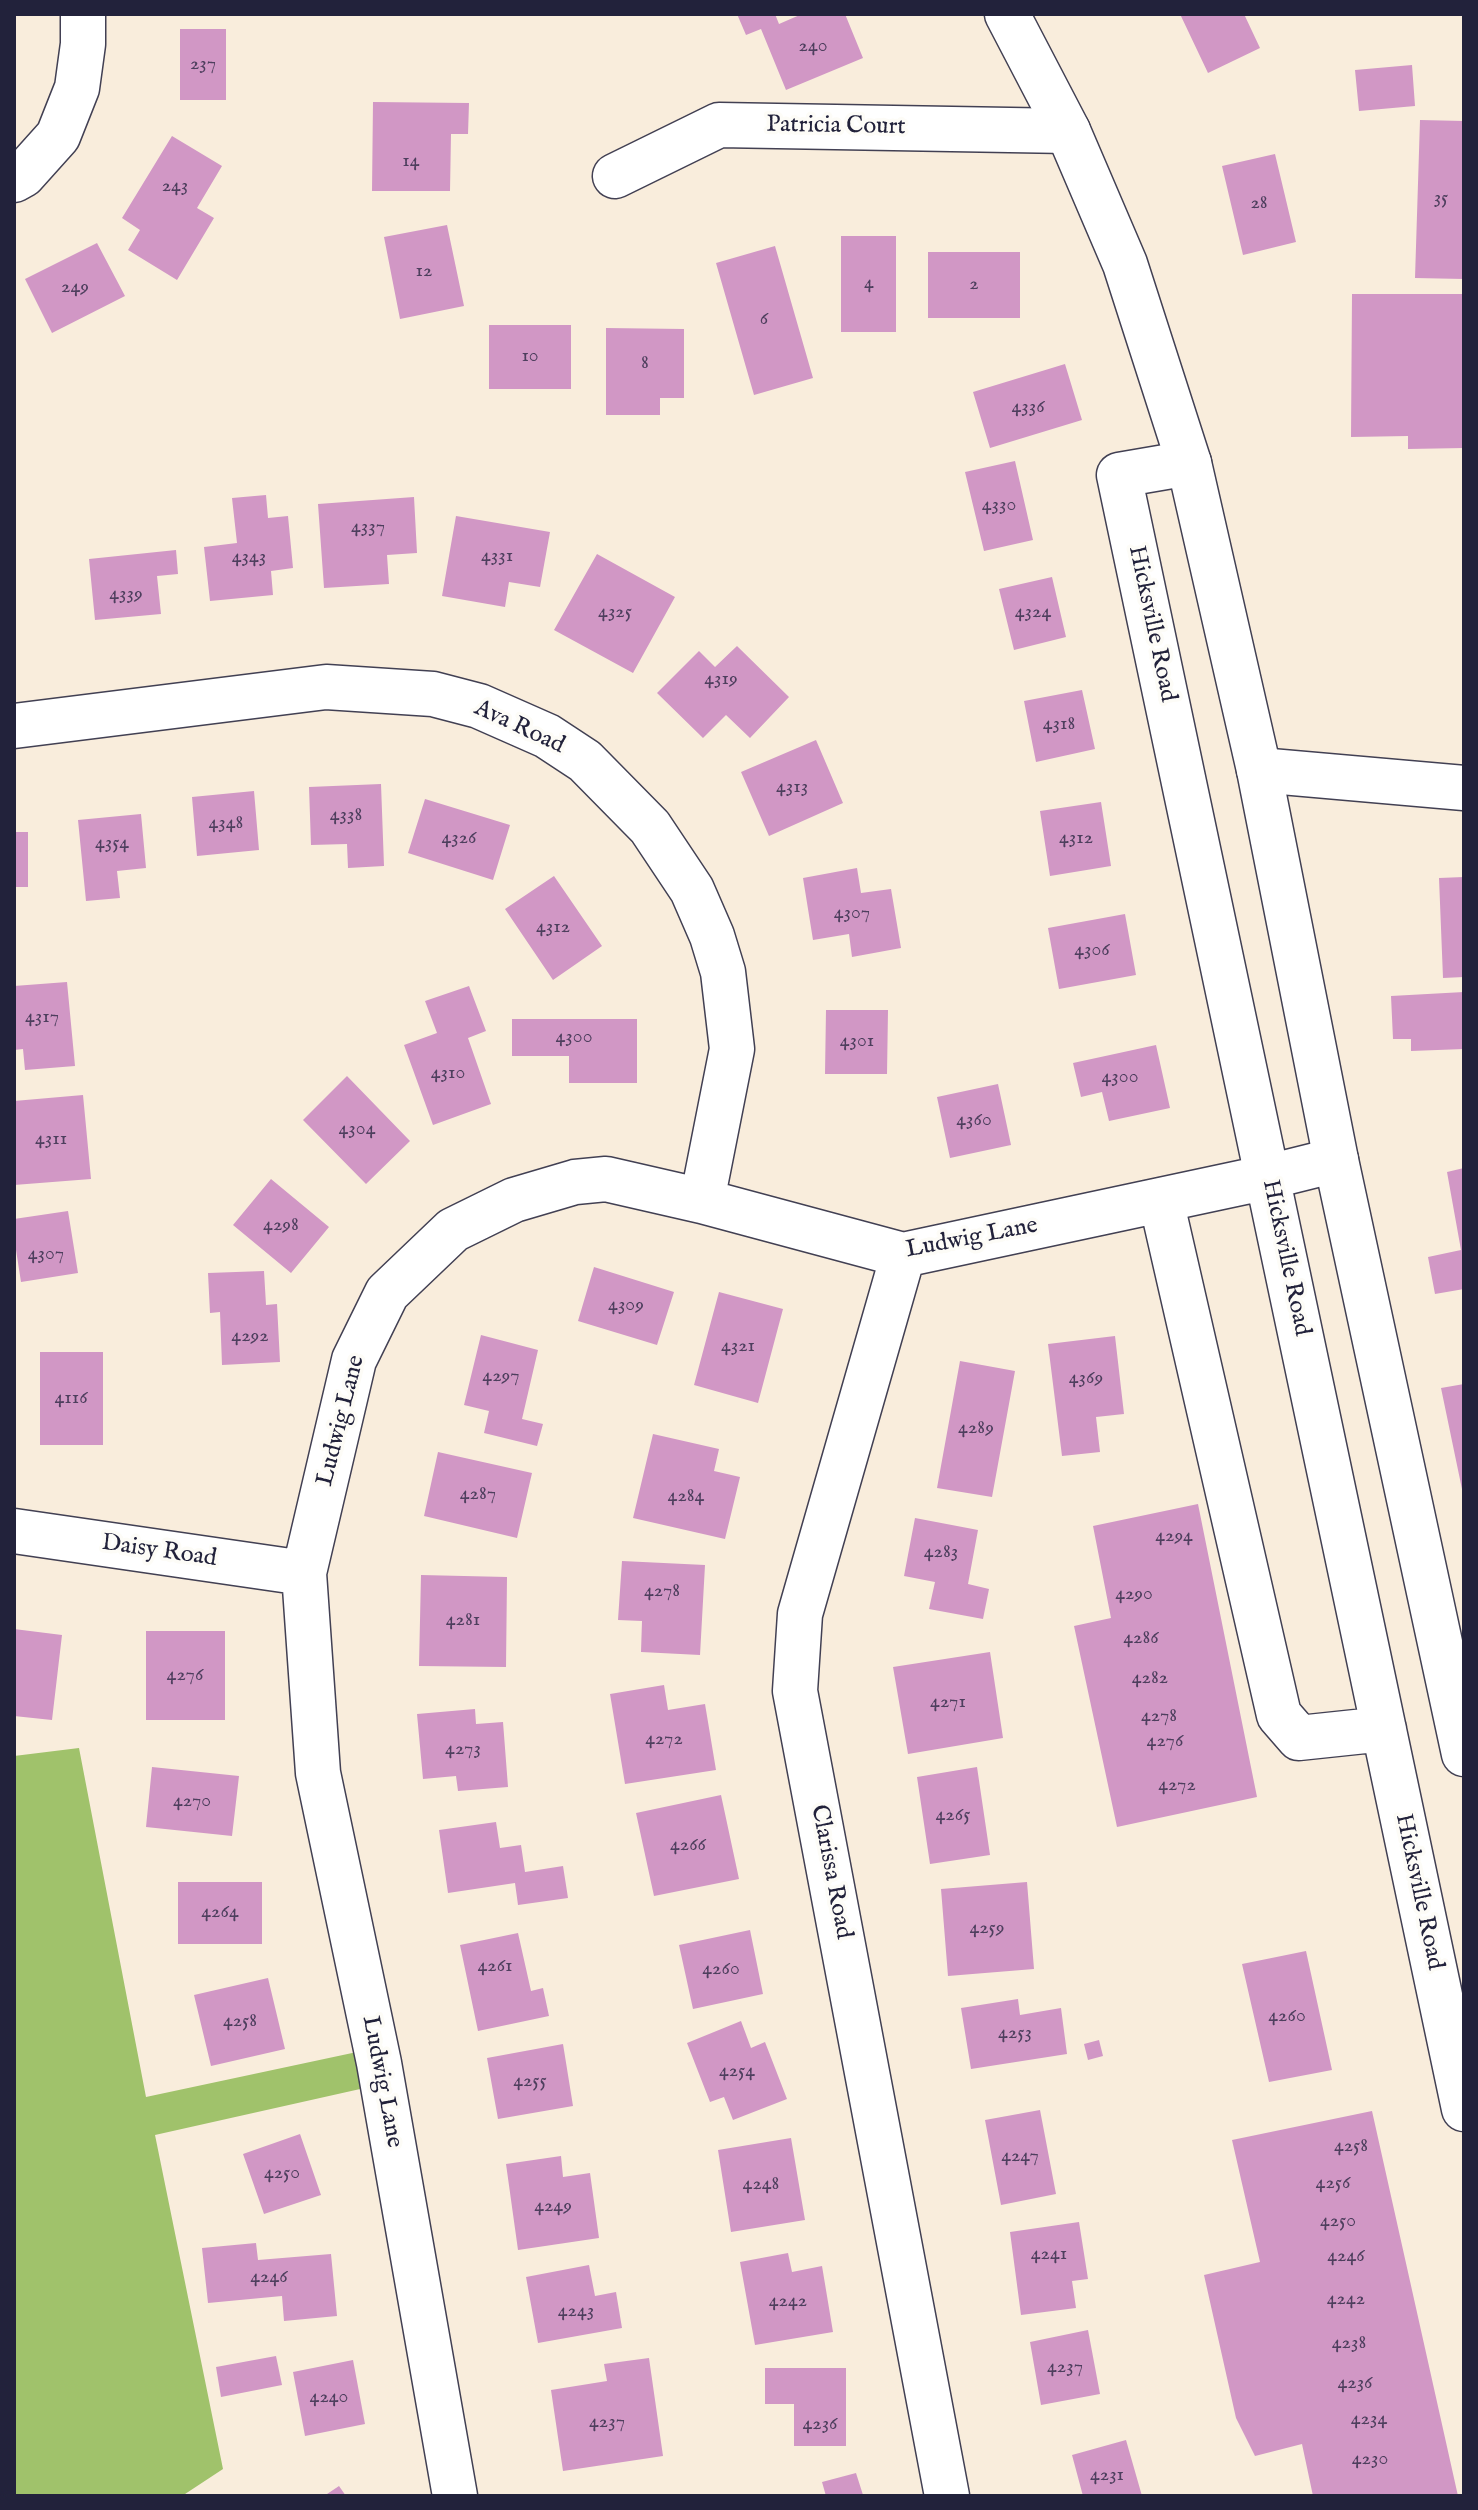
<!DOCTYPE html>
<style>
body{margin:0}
#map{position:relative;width:1478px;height:2510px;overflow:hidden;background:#f9eddc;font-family:"IM FELL English",serif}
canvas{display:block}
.frame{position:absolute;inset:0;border:16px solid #22223b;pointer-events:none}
</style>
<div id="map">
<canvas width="1478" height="2510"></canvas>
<div class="frame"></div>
</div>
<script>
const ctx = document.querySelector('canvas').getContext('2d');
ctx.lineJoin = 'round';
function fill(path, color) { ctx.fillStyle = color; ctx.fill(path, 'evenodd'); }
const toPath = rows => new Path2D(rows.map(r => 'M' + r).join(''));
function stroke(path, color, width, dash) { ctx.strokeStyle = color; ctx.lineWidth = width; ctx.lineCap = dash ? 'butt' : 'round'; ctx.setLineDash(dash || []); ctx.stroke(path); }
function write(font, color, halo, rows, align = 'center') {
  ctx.font = font + ' "IM FELL English",serif'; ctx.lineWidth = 7; ctx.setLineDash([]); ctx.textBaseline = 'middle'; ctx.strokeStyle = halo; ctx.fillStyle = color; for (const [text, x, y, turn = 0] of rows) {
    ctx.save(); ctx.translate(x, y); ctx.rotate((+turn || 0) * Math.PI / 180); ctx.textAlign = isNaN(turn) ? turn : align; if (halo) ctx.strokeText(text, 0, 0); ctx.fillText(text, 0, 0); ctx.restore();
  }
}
fill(toPath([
 [79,1748,146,2097,371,2049,378,2085,155,2135,223,2469,182,2496,14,2496,14,1756]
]), '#a0c26b');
fill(toPath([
 [737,14,775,14,779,24,802,14,845,14,863,58,786,90,761,29,746,35],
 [1180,14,1244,14,1260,48,1208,73],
 [180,29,226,29,226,100,180,100],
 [1412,65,1415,106,1359,111,1355,70],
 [373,102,469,103,468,134,451,134,450,191,372,191],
 [1420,120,1464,121,1464,279,1415,278],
 [172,136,222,166,197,208,214,218,177,280,128,250,140,230,122,218],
 [1275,154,1296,242,1243,255,1222,166],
 [447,225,464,306,400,319,384,237],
 [841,236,896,236,896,332,841,332],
 [97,243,125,296,52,333,25,279],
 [775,246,813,378,754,395,716,263],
 [928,252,1020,252,1020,318,928,318],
 [1352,294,1464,294,1464,448,1408,449,1408,436,1351,437],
 [489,325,571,325,571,389,489,389],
 [606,328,684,329,684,398,660,398,660,415,606,415],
 [1065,364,1082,420,990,448,973,392],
 [1015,461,1033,540,984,551,965,472],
 [266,495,268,518,288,516,293,568,271,571,273,595,210,601,204,547,237,543,232,498],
 [414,497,417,553,387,555,389,584,324,588,318,504],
 [456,516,550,532,540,587,509,582,505,607,442,596],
 [176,550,178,574,157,576,161,614,95,620,89,559],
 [597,554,675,597,633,673,554,630],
 [1052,577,1066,637,1014,650,999,589],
 [737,646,789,697,750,738,726,715,703,738,657,693,699,651,715,667],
 [1082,690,1095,749,1036,762,1024,701],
 [816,740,843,803,769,836,741,772],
 [381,784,384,866,348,868,347,844,311,845,309,787],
 [254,791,259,850,197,856,192,797],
 [425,799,510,825,493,880,408,853],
 [1101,802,1111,866,1050,876,1040,811],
 [141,814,146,868,117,871,120,898,86,901,78,820],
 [14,832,28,832,28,887,14,887],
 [857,868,861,893,891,889,901,948,852,957,849,934,813,940,803,878],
 [554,876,602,946,553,980,505,909],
 [1464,877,1464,977,1443,978,1439,878],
 [1125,914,1136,975,1059,989,1048,928],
 [67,982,75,1066,25,1070,23,1049,14,1050,14,986],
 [469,986,486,1031,468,1038,491,1104,433,1125,404,1045,437,1033,425,1001],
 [1464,992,1464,1049,1411,1051,1411,1039,1393,1039,1391,996],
 [826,1010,888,1010,887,1074,825,1074],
 [512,1019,637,1019,637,1083,569,1083,569,1056,512,1056],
 [1156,1045,1170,1108,1109,1121,1102,1092,1081,1097,1073,1063],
 [347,1076,410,1141,366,1184,303,1120],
 [998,1084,1011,1145,950,1158,937,1097],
 [83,1095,91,1179,14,1185,14,1101],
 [1464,1168,1464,1289,1435,1294,1428,1257,1461,1250,1447,1172],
 [271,1179,329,1227,291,1273,233,1225],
 [68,1211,78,1273,21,1282,14,1237,14,1219],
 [594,1267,674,1292,657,1345,578,1321],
 [264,1271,266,1305,277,1304,280,1362,222,1365,220,1312,210,1313,208,1273],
 [719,1292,783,1309,758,1403,694,1385],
 [481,1335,538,1350,522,1419,543,1424,537,1446,484,1433,489,1411,464,1405],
 [1115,1336,1124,1414,1096,1417,1100,1452,1062,1456,1048,1344],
 [40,1352,103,1352,103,1445,40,1445],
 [960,1361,1015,1371,992,1497,937,1488],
 [1464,1384,1464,1493,1463,1494,1441,1388],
 [653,1434,719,1449,714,1471,740,1477,725,1539,633,1518],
 [438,1452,532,1473,517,1538,424,1516],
 [1198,1504,1257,1797,1117,1827,1074,1626,1111,1618,1093,1526],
 [915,1518,978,1530,968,1584,989,1589,983,1619,929,1609,935,1582,904,1576],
 [622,1561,705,1565,700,1655,641,1652,642,1621,618,1620],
 [421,1575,507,1577,506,1667,419,1666],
 [14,1629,62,1635,52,1720,14,1716],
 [146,1631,225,1631,225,1720,146,1720],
 [990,1652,1003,1738,908,1754,893,1667],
 [664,1685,668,1710,705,1704,716,1770,625,1784,610,1694],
 [475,1709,476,1724,503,1722,508,1787,458,1791,456,1776,423,1779,417,1714],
 [152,1767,239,1776,232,1836,146,1827],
 [977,1767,990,1855,930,1864,917,1777],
 [721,1795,739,1879,654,1896,636,1813],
 [496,1822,500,1848,521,1845,525,1872,563,1866,568,1898,518,1905,515,1883,448,1893,439,1830],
 [178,1882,262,1882,262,1944,178,1944],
 [1027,1882,1034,1969,948,1976,941,1889],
 [750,1930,763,1994,693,2009,679,1945],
 [518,1933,531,1991,543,1988,549,2016,478,2031,460,1945],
 [1306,1951,1332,2070,1269,2082,1242,1964],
 [268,1978,285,2049,211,2066,194,1995],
 [1018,1999,1020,2015,1061,2008,1067,2054,971,2069,961,2008],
 [741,2021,751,2048,765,2042,787,2099,733,2120,724,2097,710,2102,687,2043],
 [1099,2040,1103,2056,1088,2060,1084,2044],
 [563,2044,573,2106,498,2119,487,2058],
 [1040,2110,1056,2194,1001,2205,985,2120],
 [1372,2111,1458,2496,1313,2496,1302,2444,1255,2456,1236,2418,1204,2275,1260,2262,1232,2140],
 [300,2134,321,2195,264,2214,243,2154],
 [791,2138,805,2220,731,2232,718,2150],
 [561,2156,563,2177,590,2173,599,2238,518,2250,506,2164],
 [1079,2222,1088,2279,1072,2281,1076,2308,1021,2315,1010,2232],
 [256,2243,258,2260,331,2254,337,2316,284,2321,282,2296,208,2303,202,2248],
 [788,2253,792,2272,822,2266,833,2332,755,2345,740,2262],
 [589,2265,595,2296,616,2292,622,2328,538,2343,526,2277],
 [1088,2330,1100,2394,1041,2405,1030,2342],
 [276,2356,282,2385,221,2397,216,2367],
 [649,2358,663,2456,563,2471,551,2390,607,2381,604,2364],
 [353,2360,365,2424,305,2436,293,2372],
 [765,2368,846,2368,846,2446,794,2446,794,2404,765,2404],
 [1126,2440,1142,2496,1083,2496,1072,2455],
 [856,2473,863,2495,826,2496,822,2482],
 [339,2486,346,2496,324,2496]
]), '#d197c5');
const minor = toPath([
 [615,176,719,125,1068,131],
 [14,180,23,175,58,136,77,88,83,44,83,14],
 [1189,463,1119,475,1464,2109],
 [14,726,326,687,433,694,479,706,547,736,585,761,650,827,692,890,712,936,723,972,732,1049,702,1201],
 [1259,770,1464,788],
 [1161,1200,1279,1715,1299,1738,1384,1729],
 [903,1255,800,1614,795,1691,947,2496],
 [14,1531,304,1573],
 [455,2496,379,2063,318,1773,304,1573,354,1360,387,1293,453,1230,514,1200,575,1182,606,1179,702,1201,903,1255,1268,1177,1336,1160]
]);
const major = toPath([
 [1007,14,1068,131,1125,264,1189,463,1259,770,1336,1160,1464,1754]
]);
stroke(minor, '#424053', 47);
stroke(major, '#424053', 47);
stroke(minor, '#fff', 44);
stroke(major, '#fff', 44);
write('20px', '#4e3f5e', null, [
 ["240",813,47],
 ["237",203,65],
 ["14",411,162],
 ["243",175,187],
 ["35",1441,199],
 ["28",1259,204],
 ["12",424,272],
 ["4",869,284],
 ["2",974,285],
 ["249",75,288],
 ["6",764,320],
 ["10",530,357],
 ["8",645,364],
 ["4336",1028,408],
 ["4330",999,506],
 ["4337",368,528],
 ["4331",497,557],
 ["4343",249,558],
 ["4339",126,595],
 ["4325",615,613],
 ["4324",1033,613],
 ["4319",721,680],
 ["4318",1059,725],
 ["4313",792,788],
 ["4338",346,816],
 ["4348",226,824],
 ["4326",459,839],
 ["4312",1076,839],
 ["4354",112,844],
 ["4307",852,914],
 ["4312",553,928],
 ["4306",1092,951],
 ["4317",42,1018],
 ["4300",574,1038],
 ["4301",857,1042],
 ["4310",448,1074],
 ["4300",1120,1078],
 ["4360",974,1121],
 ["4304",357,1130],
 ["4311",51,1140],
 ["4298",281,1226],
 ["4307",46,1255],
 ["4309",626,1306],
 ["4292",250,1337],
 ["4321",738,1347],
 ["4297",501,1377],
 ["4369",1086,1379],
 ["4116",71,1399],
 ["4289",976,1429],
 ["4287",478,1495],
 ["4284",686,1497],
 ["4294",1174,1537],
 ["4283",941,1553],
 ["4278",662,1592],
 ["4290",1134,1595],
 ["4281",463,1621],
 ["4286",1141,1639],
 ["4276",185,1676],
 ["4282",1150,1679],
 ["4271",948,1703],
 ["4278",1159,1717],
 ["4272",664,1740],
 ["4276",1165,1742],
 ["4273",463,1750],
 ["4272",1177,1786],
 ["4270",192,1802],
 ["4265",953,1816],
 ["4266",688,1846],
 ["4264",220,1913],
 ["4259",987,1929],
 ["4261",495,1967],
 ["4260",721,1970],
 ["4260",1287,2017],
 ["4258",240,2022],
 ["4253",1015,2034],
 ["4254",737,2072],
 ["4255",530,2082],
 ["4258",1351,2147],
 ["4247",1020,2157],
 ["4250",282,2174],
 ["4256",1333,2184],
 ["4248",761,2185],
 ["4249",553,2207],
 ["4250",1338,2222],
 ["4241",1049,2255],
 ["4246",1346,2257],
 ["4246",269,2278],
 ["4242",1346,2300],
 ["4242",788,2302],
 ["4243",576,2312],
 ["4238",1349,2344],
 ["4237",1065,2368],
 ["4236",1355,2384],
 ["4240",329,2398],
 ["4234",1369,2420],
 ["4237",607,2423],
 ["4236",820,2425],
 ["4230",1370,2460],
 ["4231",1107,2476]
]);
write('24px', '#22223b', '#fdfcf7', [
 ["Patricia Court",836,127,1],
 ["Hicksville Road",1151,624,78],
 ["Ava Road",519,728,25],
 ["Ludwig Lane",972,1239,-11],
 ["Hicksville Road",1285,1258,78],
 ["Ludwig Lane",342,1421,-76],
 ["Daisy Road",159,1552,8],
 ["Clarissa Road",830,1872,79],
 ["Hicksville Road",1418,1892,78],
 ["Ludwig Lane",381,2082,79]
]);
</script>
